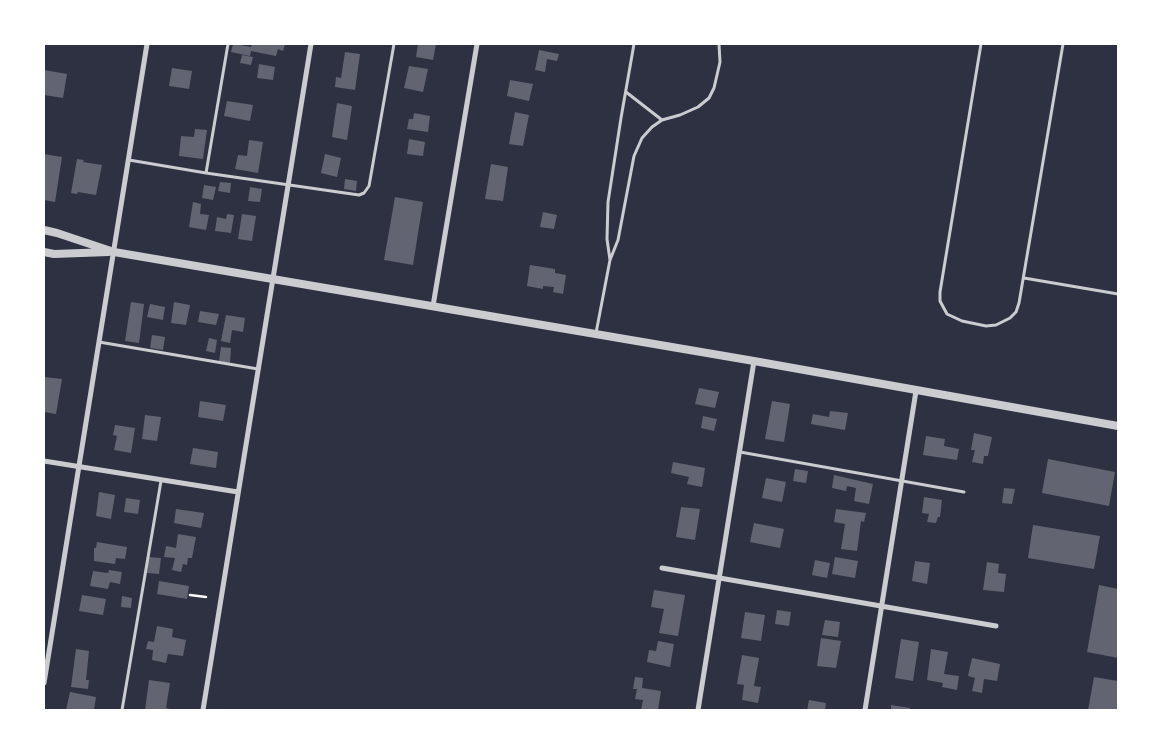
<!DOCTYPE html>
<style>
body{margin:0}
#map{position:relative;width:1162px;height:754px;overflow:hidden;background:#2d3142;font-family:"Source Sans 3",sans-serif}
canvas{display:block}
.frame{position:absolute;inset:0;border:45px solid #fff;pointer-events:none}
</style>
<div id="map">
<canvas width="1162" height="754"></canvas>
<div class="frame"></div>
</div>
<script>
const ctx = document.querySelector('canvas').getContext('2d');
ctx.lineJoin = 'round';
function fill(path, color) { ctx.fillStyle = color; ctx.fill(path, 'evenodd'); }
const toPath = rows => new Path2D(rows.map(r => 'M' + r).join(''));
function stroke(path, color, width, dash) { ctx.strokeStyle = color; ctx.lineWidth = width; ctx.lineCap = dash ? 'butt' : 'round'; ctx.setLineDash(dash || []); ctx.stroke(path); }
fill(toPath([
 [233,44,240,44,240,45,251,47,252,44,285,44,283,51,278,49,276,56,251,51,250,56,231,52],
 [418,44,436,44,433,60,416,57],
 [539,50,559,54,557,61,547,59,545,72,535,70],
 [345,52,360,54,355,90,335,87,336,77,341,78],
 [242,55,253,57,251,65,240,63],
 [259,64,275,67,273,80,257,78],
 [409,66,428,69,423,92,404,88],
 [172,68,192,71,189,89,169,86],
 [44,70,67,74,63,98,44,95],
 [510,80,533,84,529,101,507,96],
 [227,101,253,105,250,121,224,116],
 [337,103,352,106,347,140,332,137],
 [515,112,529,115,523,146,509,144],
 [414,113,430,116,428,132,407,129,409,119,413,119],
 [195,129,207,130,203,159,179,156,181,136,194,137],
 [409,139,425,142,423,156,407,154],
 [249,140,263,142,258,173,235,169,238,155,247,156],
 [44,154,62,157,55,202,44,200],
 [325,154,341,158,337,177,321,173],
 [77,159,84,160,83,162,102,165,96,195,78,192,77,194,71,193],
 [491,164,508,167,503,201,485,199],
 [345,179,357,181,356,191,344,189],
 [220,182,231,183,230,193,218,191],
 [204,185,216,187,213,200,202,198],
 [250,187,262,189,260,202,248,201],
 [395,197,423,202,413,265,384,260],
 [193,202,201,204,200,214,209,215,206,230,189,227],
 [543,212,557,215,554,229,540,227],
 [227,214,234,215,231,233,215,231,217,217,226,219],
 [242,214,256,216,252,241,238,239],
 [530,265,555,269,555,273,566,275,563,294,553,292,554,287,543,286,543,289,527,286],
 [131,302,144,304,139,343,125,341],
 [174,302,190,305,186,325,171,323],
 [150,304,165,307,163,320,147,317],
 [200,311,219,314,216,325,198,322],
 [226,315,245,318,243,332,232,330,230,343,221,341],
 [152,335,165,337,163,350,150,348],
 [209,338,217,340,215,353,206,351],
 [221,347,231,348,230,363,219,361],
 [44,377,62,379,56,414,44,412],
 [699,388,719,392,715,408,695,404],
 [200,401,226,405,223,421,198,417],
 [772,401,790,404,784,442,765,439],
 [830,411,848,413,845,430,811,424,813,414,829,417],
 [145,415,161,417,157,441,142,439],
 [703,416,717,419,714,431,701,428],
 [115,425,135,428,131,453,114,450,117,436,113,435],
 [974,433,992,437,988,456,984,456,983,464,972,462,975,450,971,450],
 [926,436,945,439,944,446,959,449,957,460,923,455],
 [193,448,218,452,216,468,190,464],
 [1048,459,1115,472,1109,506,1042,493],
 [673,462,705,468,702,487,687,484,689,477,671,473],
 [795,469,808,471,806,483,793,481],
 [834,475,873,484,869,504,854,501,856,488,847,486,846,491,832,488],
 [766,478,786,482,782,502,762,498],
 [1004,488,1015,489,1012,504,1002,503],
 [99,492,115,495,111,519,96,516],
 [924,497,942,500,940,517,938,517,936,523,927,522,929,514,922,513],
 [126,498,140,500,138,514,124,512],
 [681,507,700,509,695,540,676,537],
 [176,509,204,513,201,528,174,523],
 [836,509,866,513,864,522,861,521,857,551,841,549,845,524,834,522],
 [754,523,784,529,780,548,750,542],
 [1033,525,1100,536,1094,569,1028,558],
 [178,534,196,537,192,558,188,558,187,565,183,564,181,572,172,570,175,558,164,557,166,546,176,548],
 [97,542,127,547,125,559,116,558,115,564,94,561,94,548,96,548],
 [149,557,161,558,159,574,147,573],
 [835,557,858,561,855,578,832,574],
 [815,560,830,563,827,578,812,575],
 [915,561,930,563,927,584,912,581],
 [987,562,999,564,998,573,1006,574,1004,592,983,590],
 [109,570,122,572,120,584,110,582,108,589,90,586,93,571,108,573],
 [159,581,189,586,187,599,157,594],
 [1099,585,1118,589,1118,658,1087,652],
 [654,590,685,595,678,636,659,633,664,609,651,607],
 [82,595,106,599,103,615,79,611],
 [122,596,132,598,131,608,121,607],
 [777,610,791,612,789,626,775,624],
 [745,612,765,615,761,641,741,638],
 [825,620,840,622,838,637,822,635],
 [157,626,173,629,172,637,186,640,183,656,168,654,166,663,152,660,153,650,146,649,148,641,154,642],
 [821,638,841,641,836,668,817,666],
 [901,639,919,642,913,681,895,678],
 [658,641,674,644,670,667,647,662,649,650,656,651],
 [76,649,89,651,86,680,89,680,88,689,71,687],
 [931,649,948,652,944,674,959,676,957,690,942,687,943,683,927,680],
 [742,655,759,658,754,686,761,687,758,703,742,700,744,685,737,684],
 [972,658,1000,664,997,681,984,679,982,693,972,691,975,678,968,676],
 [635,677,643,678,642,688,661,691,658,710,641,710,643,700,635,699,637,689,633,689],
 [1094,677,1118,681,1118,710,1088,710],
 [149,680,170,683,166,708,174,710,145,710],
 [70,692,96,697,94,710,66,710],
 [809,700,826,703,825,710,807,710],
 [891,705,910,708,909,710,891,710]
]), '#626471');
stroke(toPath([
 [190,595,206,597]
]), '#fff', 2.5);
stroke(toPath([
 [981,44,940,292,940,301,947,314,962,321,986,326,996,325,1010,318,1016,312,1019,303,1063,44],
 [626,92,662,120],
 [129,160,206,173,359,195,364,193,369,186,394,44],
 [206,173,228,44],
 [610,260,607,239,608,202,621,118,634,44],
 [1024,278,1118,294],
 [596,333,610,260,618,240,634,156,642,138,652,127,662,120,680,115,698,107,709,98,714,88,720,62,719,44],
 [99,342,258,369],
 [740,452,964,492],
 [122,710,161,481]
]), '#caccd0', 3);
stroke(toPath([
 [433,306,477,44],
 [44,461,238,492],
 [662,568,996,626],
 [44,683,147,44],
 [203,710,311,44],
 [698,710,754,361],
 [865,710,916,391]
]), '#caccd0', 5);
stroke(toPath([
 [44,230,57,233,114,252,754,361,1118,426],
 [44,252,54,254,109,252]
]), '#caccd0', 8);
</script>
